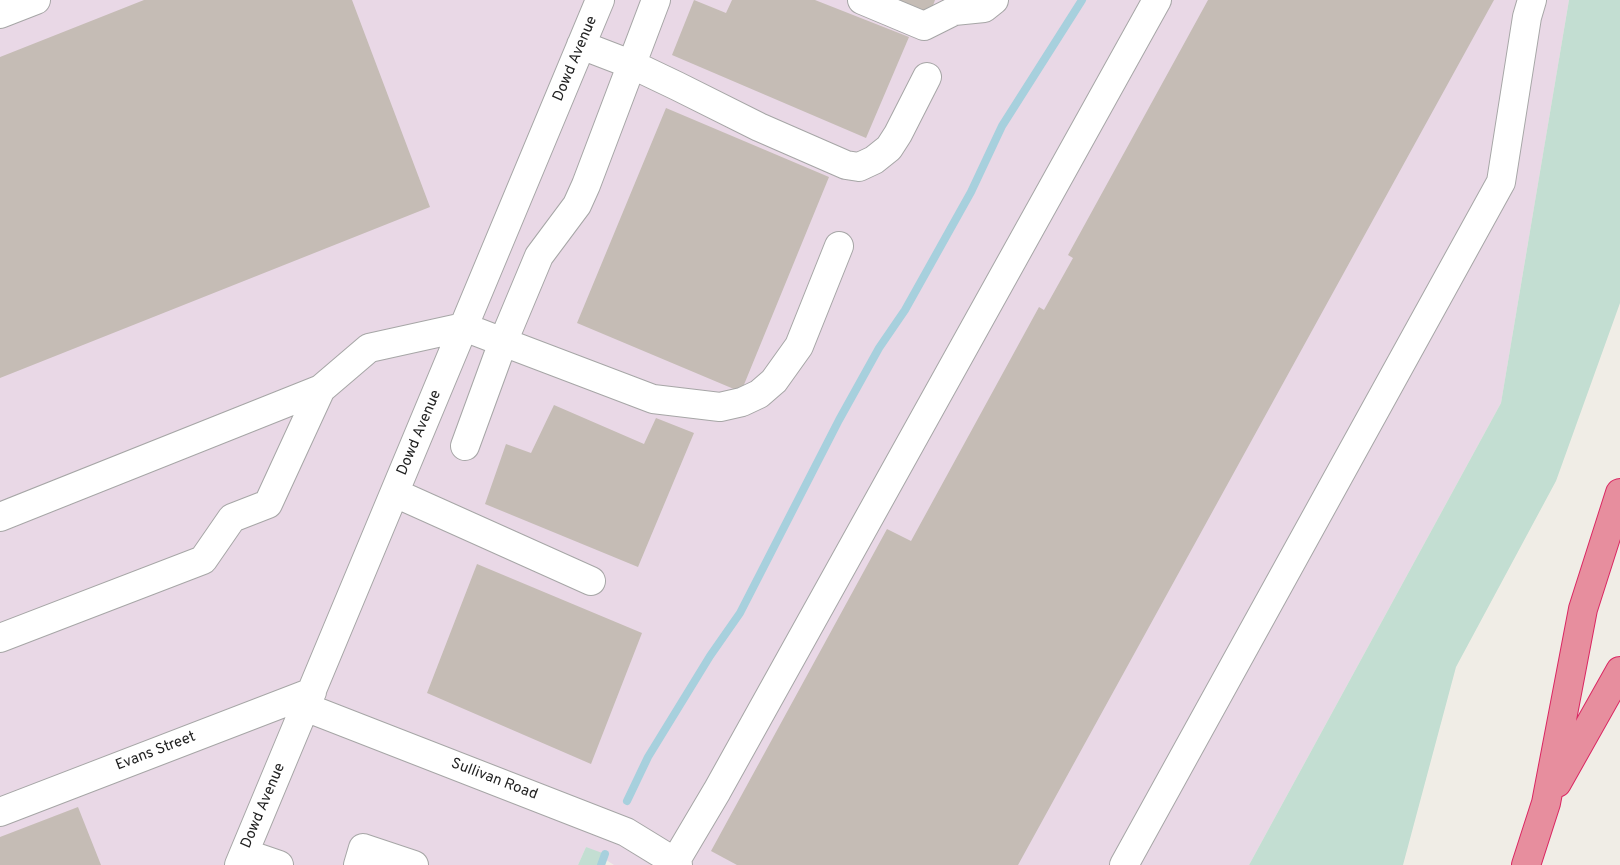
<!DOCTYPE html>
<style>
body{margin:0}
canvas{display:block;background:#f0ede6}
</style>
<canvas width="1620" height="865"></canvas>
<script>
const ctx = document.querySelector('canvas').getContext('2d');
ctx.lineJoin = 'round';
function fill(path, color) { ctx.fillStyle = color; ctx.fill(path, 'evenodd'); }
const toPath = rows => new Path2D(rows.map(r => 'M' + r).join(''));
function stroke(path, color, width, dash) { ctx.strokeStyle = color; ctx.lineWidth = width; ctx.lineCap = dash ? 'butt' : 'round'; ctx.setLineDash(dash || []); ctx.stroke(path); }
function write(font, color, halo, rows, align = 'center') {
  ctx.font = font + ' Overpass,sans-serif'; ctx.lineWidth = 4; ctx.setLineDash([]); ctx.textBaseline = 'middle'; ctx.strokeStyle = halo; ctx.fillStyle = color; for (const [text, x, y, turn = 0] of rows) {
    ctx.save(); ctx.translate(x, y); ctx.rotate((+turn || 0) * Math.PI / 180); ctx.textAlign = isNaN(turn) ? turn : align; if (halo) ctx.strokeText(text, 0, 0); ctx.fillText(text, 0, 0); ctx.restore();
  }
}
fill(toPath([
 [0,0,1569,0,1501,403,1249,865,614,865,586,847,578,865,0,865]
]), '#e9d8e6');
fill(toPath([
 [1569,0,1620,0,1620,303,1556,481,1456,667,1403,865,1249,865,1501,403],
 [586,847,605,854,601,865,578,865]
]), '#c3ded2');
stroke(toPath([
 [627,801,648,757,710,656,740,613,839,420,879,348,905,310,971,192,1002,126,1082,0],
 [601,865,605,854]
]), '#a7d0dd', 8);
fill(toPath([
 [144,0,352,0,430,207,0,378,0,57],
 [694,0,726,13,732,0,815,0,909,37,866,138,672,55],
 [897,0,935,0,930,14],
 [1208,0,1494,0,1018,865,737,865,711,851,887,529,911,541,1039,307,1044,310,1073,258,1068,255],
 [666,108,829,177,741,392,577,323],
 [554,405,644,444,656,418,694,433,638,567,485,504,506,444,531,453],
 [477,564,642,633,591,764,427,693],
 [78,807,101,865,0,865,0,837]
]), '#c5bcb5');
const minor = toPath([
 [656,0,586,185,577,205,539,256,503,342,653,399,720,407,742,402,759,394,774,381,799,346,839,246],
 [862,0,924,26,954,11,984,8,994,0],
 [0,14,36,0],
 [581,45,633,65,677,86,759,127,846,165,859,167,874,160,889,148,898,134,927,77],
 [395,493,591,581],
 [0,517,321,389,369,348,464,327,503,342,465,446],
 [0,638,203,560,232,518,268,504,321,389],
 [305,707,626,832,675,862,678,865],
 [0,812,312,692],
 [244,853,279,865],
 [675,862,717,791,1157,0],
 [239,865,600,0],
 [358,865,363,848,414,865],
 [1124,865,1501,182,1527,17,1532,0]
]);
const highway = toPath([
 [1557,783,1620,671],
 [1526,865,1546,803,1583,609,1620,493]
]);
stroke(minor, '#a6a6a6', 30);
stroke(highway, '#da2762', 30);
stroke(minor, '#fff', 28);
stroke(highway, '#e78e9e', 28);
write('15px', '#1f1f1f', '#fff', [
 ["Dowd Avenue",576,59,-67],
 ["Dowd Avenue",420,433,-67],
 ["Evans Street",156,752,-21],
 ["Sullivan Road",494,780,21],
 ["Dowd Avenue",264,806,-67]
]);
</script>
